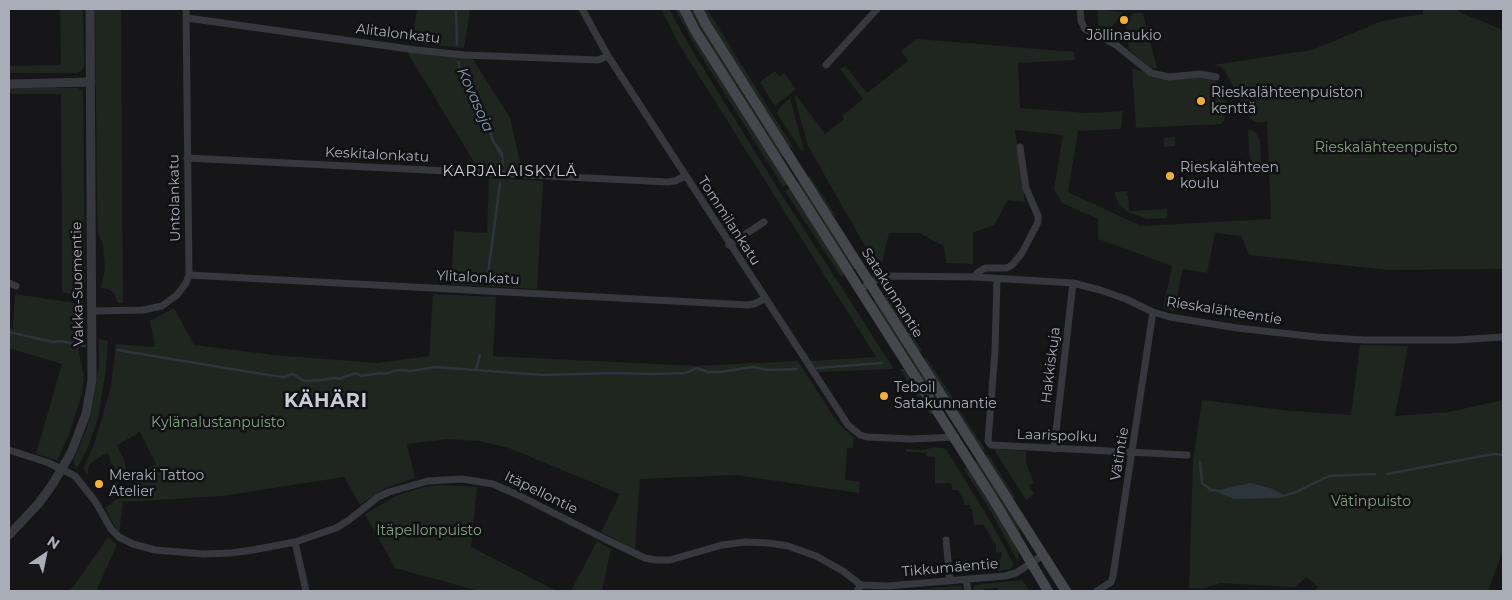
<!DOCTYPE html>
<meta charset="utf-8">
<style>
body{margin:0}
#map{position:relative;width:1512px;height:600px;overflow:hidden;background:#161618;font-family:Montserrat,sans-serif}
canvas{display:block}
.frame{position:absolute;inset:0;border:10px solid #a8adb8;pointer-events:none}
.north{position:absolute;left:20px;top:530px;width:50px;height:50px;-webkit-text-stroke:4px #111113;paint-order:stroke;rotate:34deg;font-size:14px;font-weight:700;line-height:20px;text-align:center;color:#a8adb8}
.north::after{content:'';display:block;margin:auto;width:18px;height:22px;background:#a8adb8;clip-path:polygon(50% 0,100% 100%,50% 72%,0 100%)}
</style>
<div id="map">
<canvas width="1512" height="600"></canvas>
<div class="frame"></div>
<div class="north">N</div>
</div>
<script>
const ctx = document.querySelector('canvas').getContext('2d');
ctx.lineJoin = 'round';
function fill(path, color) { ctx.fillStyle = color; ctx.fill(path, 'evenodd'); }
const toPath = rows => new Path2D(rows.map(r => 'M' + r).join(''));
function stroke(path, color, width, dash) { ctx.strokeStyle = color; ctx.lineWidth = width; ctx.lineCap = dash ? 'butt' : 'round'; ctx.setLineDash(dash || []); ctx.stroke(path); }
function write(font, color, halo, rows, align = 'center') {
  ctx.font = font + ' Montserrat,sans-serif'; ctx.lineWidth = 5; ctx.setLineDash([]); ctx.textBaseline = 'middle'; ctx.strokeStyle = halo; ctx.fillStyle = color; for (const [text, x, y, turn = 0] of rows) {
    ctx.save(); ctx.translate(x, y); ctx.rotate((+turn || 0) * Math.PI / 180); ctx.textAlign = isNaN(turn) ? turn : align; if (halo) ctx.strokeText(text, 0, 0); ctx.fillText(text, 0, 0); ctx.restore();
  }
}
fill(toPath([
 [60,9,83,9,84,66,82,70,77,73,9,73,9,66,61,65],
 [95,9,121,9,123,303,118,303,114,293,108,289,101,288,105,269,103,244,98,233,97,196],
 [417,9,470,9,464,48,412,43],
 [661,9,669,9,690,47,780,192,894,369,817,372,810,361,876,357,679,44],
 [675,9,680,9,788,184,783,187,695,46],
 [689,9,693,9,785,158,780,155,714,52],
 [703,9,707,9,794,149,788,146,723,45],
 [1097,9,1122,12,1122,14,1108,31,1104,33,1099,31],
 [1423,9,1459,9,1459,12,1503,30,1503,269,1388,270,1249,255,1241,236,1215,233,1207,273,1183,269,1174,311,1163,309,1172,266,1098,239,1098,219,1062,203,1054,189,1063,135,1015,130,1025,202,1008,200,994,225,973,233,973,264,946,263,944,246,919,233,889,233,881,267,873,260,808,146,794,96,797,96,825,134,844,119,842,116,863,99,840,69,845,66,867,93,908,61,901,51,917,39,1074,52,1075,60,1018,63,1020,108,1087,113,1123,111,1121,129,1078,131,1068,192,1141,226,1271,219,1267,122,1255,122,1250,119,1225,71,1221,67,1213,65,1312,50,1382,21,1423,14],
 [1133,13,1143,13,1157,68,1150,69,1129,49,1126,27,1127,21],
 [407,52,473,59,510,118,522,171,515,171,514,169,512,169,511,170,468,168,467,167,477,167],
 [1132,69,1145,72,1152,77,1170,79,1206,76,1214,80,1222,86,1225,96,1226,105,1224,121,1222,124,1136,128],
 [775,71,779,76,784,73,796,89,775,106,760,82],
 [9,88,78,88,83,91,85,286,83,292,83,309,79,302,80,295,73,295,62,292,61,94,9,94],
 [790,98,804,150,804,151,800,149,777,113,780,107],
 [1251,129,1256,133,1260,140,1261,166,1250,167,1248,130],
 [1175,137,1175,146,1164,147,1164,138],
 [810,176,838,219,828,209,807,178],
 [489,178,543,181,537,289,451,284,454,231,487,233],
 [800,182,855,268,852,270,797,184],
 [790,188,845,274,841,277,785,191],
 [1128,191,1128,193,1126,194,1128,196,1129,211,1167,209,1167,218,1147,219,1128,212,1119,204,1114,192],
 [15,294,74,303,78,308,79,352,84,377,82,393,69,435,57,460,36,454,62,364,9,348,9,328,13,329],
 [433,294,496,297,493,356,696,366,798,361,837,422,854,438,853,448,847,448,845,480,860,482,859,493,735,475,640,479,635,549,601,532,620,494,509,448,479,441,448,439,407,444,415,478,385,488,360,505,344,477,222,496,123,502,119,533,117,530,105,508,136,484,131,477,156,464,140,432,117,445,125,462,126,469,123,476,111,463,109,455,106,453,91,463,88,469,88,475,83,469,95,442,111,386,116,344,155,347,150,321,174,308,194,345,274,355,377,363,429,356],
 [886,294,922,351,917,351,885,298],
 [876,301,943,407,940,409,873,303],
 [99,339,108,341,106,369,98,418,87,450,77,468,75,466,74,459,87,428,91,414,99,367],
 [1360,345,1408,346,1395,416,1449,412,1503,400,1503,550,1488,591,1314,591,1318,587,1306,577,1295,587,1220,583,1205,588,1189,588,1193,461,1202,400,1291,411,1351,415],
 [926,357,953,398,950,400,925,360],
 [900,369,904,369,933,413,930,415],
 [956,405,985,449,982,451,953,407],
 [935,447,946,449,992,524,1014,565,1010,569,997,571,995,569,994,561,1000,560,1002,552,996,553,996,545,983,524,974,525,972,509,970,509,970,505,965,505,964,500,958,490,952,490,952,485,950,483,935,484,935,457,926,456,926,453,906,452,906,449,923,450],
 [995,449,1026,451,1026,463,1034,483,1029,485,1034,494,1026,500,995,451],
 [988,454,1015,497,1012,499,985,456],
 [978,460,1019,526,1021,539,975,462],
 [967,467,994,508,1019,552,1018,562,990,510,964,469],
 [443,485,477,487,471,547,557,591,479,591,395,568,365,514,398,495,424,487],
 [108,537,117,545,97,589,100,591,68,591,74,586],
 [597,541,611,549,602,591,571,591],
 [1022,580,1030,591,999,591,998,588,984,589,984,591,973,591,975,585],
 [961,586,964,591,909,590,956,586]
]), '#1e261f');
fill(toPath([
 [457,61,460,61,460,68,483,121,491,129,494,140,503,152,504,166,500,166,502,159,500,155,491,140,489,133,481,123,478,112,464,88,459,74],
 [1250,483,1270,488,1283,494,1282,498,1234,499,1219,493,1219,490]
]), '#2c353c');
stroke(toPath([
 [456,9,457,44],
 [489,283,488,274,500,183],
 [9,332,53,342,61,341,85,346],
 [117,350,262,374,283,377,293,374,304,381,323,380,334,378,339,379,356,373,361,376,380,373,385,374,398,370,411,371,435,367,543,375,613,373,650,374,686,373,697,368,707,372,720,372,753,367,768,370,796,369],
 [817,368,882,363],
 [476,370,480,355],
 [1200,462,1202,483,1211,490,1219,491],
 [1387,474,1493,454,1503,455],
 [1283,496,1296,492,1329,476,1375,474]
]), '#2c353c', 2.5);
stroke(toPath([
 [582,9,608,56,848,425,860,435,867,437,911,439,956,437],
 [1080,9,1081,21,1085,29,1116,45,1151,73,1169,77,1200,74,1216,77],
 [187,18,416,50,464,55,598,60,608,56],
 [826,65,877,9],
 [187,158,668,182,675,181,685,176],
 [729,245,764,222],
 [189,275,748,305,754,304,764,299],
 [975,277,977,273,985,268,1007,268,1012,265,1022,253,1038,222,1038,216,1026,188,1020,147],
 [997,279,995,351,988,441,991,445,1187,455],
 [9,283,16,286],
 [866,286,879,278,890,276,975,277,1073,283,1100,290,1126,299,1153,312,1170,317,1237,328,1317,337,1364,340,1456,340,1503,337],
 [93,311,143,310,162,306,177,295,186,283,189,275,186,9],
 [1054,449,1073,283],
 [9,450,49,463,75,476,95,501,111,529,119,537,133,544,155,550,204,554,231,553,253,550,295,542,336,528,349,520,378,497,389,492,428,481,462,479,493,484,520,496,607,540,645,558,655,560,670,560,722,545,745,542,769,543,788,546,816,556,843,571,861,585],
 [946,540,950,581],
 [295,542,306,591],
 [966,580,968,591],
 [857,591,861,585,888,586,1005,576,1016,573,1043,555],
 [1097,591,1111,582,1113,576,1153,312]
]), '#37383d', 7);
stroke(toPath([
 [9,84,91,82],
 [9,535,39,503,52,485,71,453,86,414,92,380,90,9]
]), '#37383d', 9);
stroke(toPath([
 [684,9,696,32,993,499,1048,591],
 [698,9,705,23,794,164,1066,591]
]), '#45474d', 10);
for (const [x, y, r, color] of [
 [1124,20,5,"#f2b134"],
 [1201,101,5,"#f2b134"],
 [1170,176,5,"#f2b134"],
 [884,396,5,"#f2b134"],
 [99,484,5,"#f2b134"]
]) { const dot = new Path2D(); dot.arc(x, y, r, 0, 2 * Math.PI); ctx.fillStyle = color; ctx.fill(dot); stroke(dot, '#111113', 2); }
write('14px', '#a8adb8', '#111113', [
 ["Alitalonkatu",398,34,7],
 ["Keskitalonkatu",377,155,3],
 ["Untolankatu",175,198,-91],
 ["Tommilankatu",729,221,57],
 ["Ylitalonkatu",478,278,3],
 ["Vakka-Suomentie",78,284,-91],
 ["Satakunnantie",892,293,58],
 ["Rieskalähteentie",1224,311,9],
 ["Hakkiskuja",1051,365,-83],
 ["Laarispolku",1057,436,2],
 ["Vätintie",1120,454,-81],
 ["Itäpellontie",541,493,26],
 ["Tikkumäentie",950,568,-5]
]);
write('14px', '#a8adb8', '#111113', [
 ["Jöllinaukio",1124,36,"center"],
 ["Rieskalähteenpuiston",1211,93],
 ["kenttä",1211,109],
 ["Rieskalähteen",1180,168],
 ["koulu",1180,184],
 ["Teboil",894,388],
 ["Satakunnantie",894,404],
 ["Meraki Tattoo",109,476],
 ["Atelier",109,492]
], 'left');
write('14px', '#7fa381', '#111113', [
 ["Rieskalähteenpuisto",1386,148],
 ["Kylänalustanpuisto",218,423],
 ["Vätinpuisto",1371,502],
 ["Itäpellonpuisto",429,531]
]);
write('italic 15px', '#7f9bb3', '#111113', [
 ["Kovasoja",475,100,66]
]);
ctx.letterSpacing = '1px';
write('15px', '#c9ccd4', '#111113', [
 ["KARJALAISKYLÄ",510,172]
]);
ctx.letterSpacing = '0px';
ctx.letterSpacing = '1px';
write('bold 19px', '#c9ccd4', '#111113', [
 ["KÄHÄRI",326,401]
]);
ctx.letterSpacing = '0px';
</script>
